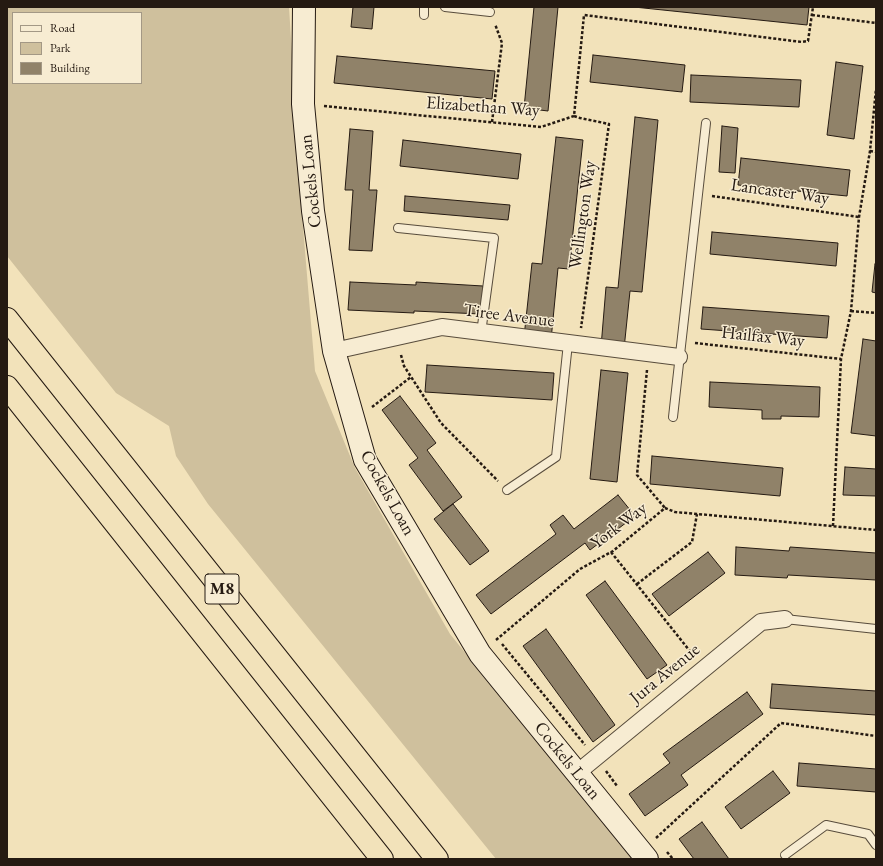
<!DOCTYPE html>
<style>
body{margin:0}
#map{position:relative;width:883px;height:866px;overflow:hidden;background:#f2e2ba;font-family:"EB Garamond",serif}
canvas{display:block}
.frame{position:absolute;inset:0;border:8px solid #251a12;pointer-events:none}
.legend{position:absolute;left:12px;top:12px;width:130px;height:72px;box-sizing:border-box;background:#f7ecd2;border:1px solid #a39885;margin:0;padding:5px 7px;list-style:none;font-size:12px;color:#251a12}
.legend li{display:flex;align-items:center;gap:8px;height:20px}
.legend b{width:20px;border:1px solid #a39885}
</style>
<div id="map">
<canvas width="883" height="866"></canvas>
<div class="frame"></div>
<ul class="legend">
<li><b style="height:5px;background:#f7ecd2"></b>Road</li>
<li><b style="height:11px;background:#cfc09d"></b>Park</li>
<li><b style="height:11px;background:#908269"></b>Building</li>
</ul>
</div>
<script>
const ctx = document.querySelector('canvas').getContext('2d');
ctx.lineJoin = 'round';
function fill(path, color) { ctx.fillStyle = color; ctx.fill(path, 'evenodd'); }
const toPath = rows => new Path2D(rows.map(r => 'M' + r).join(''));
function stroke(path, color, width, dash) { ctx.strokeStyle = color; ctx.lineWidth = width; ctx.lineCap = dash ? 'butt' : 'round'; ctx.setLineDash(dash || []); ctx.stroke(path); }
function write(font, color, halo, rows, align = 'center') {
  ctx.font = font + ' "EB Garamond",serif'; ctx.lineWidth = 3; ctx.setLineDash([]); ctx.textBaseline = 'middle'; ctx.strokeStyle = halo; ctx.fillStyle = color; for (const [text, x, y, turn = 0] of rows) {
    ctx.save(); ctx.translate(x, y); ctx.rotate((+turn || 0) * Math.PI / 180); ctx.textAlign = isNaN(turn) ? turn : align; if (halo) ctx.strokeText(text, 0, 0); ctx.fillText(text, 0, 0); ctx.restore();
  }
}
fill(toPath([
 [7,7,289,7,302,215,315,371,355,468,450,634,632,859,496,859,208,504,176,456,169,426,116,393,7,256],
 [13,13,141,13,141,83,13,83]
]), '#cfc09d');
const building = toPath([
 [353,7,374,7,372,29,351,27,353,7],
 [534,7,558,7,548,111,524,108,534,7],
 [634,7,809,7,807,25,634,7],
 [593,55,685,65,682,92,590,82,593,55],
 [337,56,495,71,492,99,334,83,337,56],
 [836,62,863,66,854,139,827,135,836,62],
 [691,75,801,80,799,107,690,102,691,75],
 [635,117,658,120,642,292,630,291,624,349,601,347,606,287,618,288,635,117],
 [722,126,738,128,735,173,719,172,722,126],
 [350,129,373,131,369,190,377,190,372,251,349,250,353,190,345,190,350,129],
 [556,137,583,140,569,269,558,268,551,340,524,337,532,263,542,264,556,137],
 [403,140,521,154,518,179,400,166,403,140],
 [741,158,850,170,847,196,738,185,741,158],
 [405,196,510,205,508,220,404,211,405,196],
 [712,232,838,243,836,266,710,254,712,232],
 [875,264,876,264,876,293,872,292,875,264],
 [350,282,416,285,416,282,483,286,481,314,414,311,414,313,348,310,350,282],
 [703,307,829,316,827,338,701,329,703,307],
 [863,339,876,341,876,436,851,433,863,339],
 [427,365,554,373,552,400,425,392,427,365],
 [601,370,628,373,617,482,590,479,601,370],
 [710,382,820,387,819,417,781,416,781,419,762,419,762,410,709,407,710,382],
 [400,396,436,443,427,450,462,497,443,511,409,465,418,458,382,410,400,396],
 [652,456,783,468,780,496,650,484,652,456],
 [845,467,876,469,876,496,843,495,845,467],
 [618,495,635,516,590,550,585,543,491,614,476,595,556,534,550,525,563,515,574,529,618,495],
 [453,504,489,551,470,565,434,519,453,504],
 [736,547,789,551,790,547,876,553,876,580,788,575,787,578,735,575,736,547],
 [708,552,725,573,669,616,652,594,708,552],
 [605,581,667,665,647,679,586,595,605,581],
 [546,629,615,725,593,742,523,646,546,629],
 [772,684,876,691,876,715,770,708,772,684],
 [747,692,763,714,681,775,688,785,645,816,629,794,670,763,663,754,747,692],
 [799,763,876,769,876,792,797,786,799,763],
 [773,771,790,793,741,829,725,807,773,771],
 [702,822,729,859,694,859,679,839,702,822]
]);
fill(building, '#908269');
stroke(building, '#251a12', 1);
const lane = toPath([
 [445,7,490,12],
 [424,15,424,7],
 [398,228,494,238,481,333],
 [673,417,706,123],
 [507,490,556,457,568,343],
 [785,619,876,629],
 [785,855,826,825,868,834,876,845]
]);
const street = toPath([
 [334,351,442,327,679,357],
 [577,773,761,622,785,619]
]);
const secondary = toPath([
 [304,7,303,104,313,211,334,351,365,460,480,654,647,859]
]);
const highway = toPath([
 [7,319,437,859],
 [7,387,382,859]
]);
stroke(lane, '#584c3c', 10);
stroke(street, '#584c3c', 18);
stroke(secondary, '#251a12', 24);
stroke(highway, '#251a12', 24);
stroke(toPath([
 [812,15,876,23],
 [324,106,541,127,574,116,584,15,802,42,808,41,813,7],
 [574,116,580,118,609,124,581,328],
 [492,122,502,43,495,24],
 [870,151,876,152],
 [712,196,859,217],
 [851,311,876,313],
 [695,343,841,359],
 [401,355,404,366,441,423,498,481],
 [647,370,637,475,665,508],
 [372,407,411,377],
 [833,526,841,359,851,311,859,217,870,151,876,89],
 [611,552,693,655],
 [637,584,692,542,697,514],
 [496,640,580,569,613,551,665,508,675,512,876,530],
 [502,644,585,745],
 [606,771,617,786],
 [656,838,781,723,876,736],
 [667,852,673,859]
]), '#251a12', 2.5, [3, 2]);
stroke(lane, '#f7ecd2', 8);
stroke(street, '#f7ecd2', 16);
stroke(secondary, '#f7ecd2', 22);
stroke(highway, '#f2e2ba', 22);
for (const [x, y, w] of [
 [222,589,34]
]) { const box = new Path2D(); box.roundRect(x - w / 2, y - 15, w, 30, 3); ctx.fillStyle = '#f7ecd2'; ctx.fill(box); stroke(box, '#251a12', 1); }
write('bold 17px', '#251a12', null, [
 ["M8",222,589]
]);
write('18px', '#251a12', '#f7ecd2', [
 ["Elizabethan Way",483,107,4],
 ["Cockels Loan",311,181,-96],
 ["Lancaster Way",780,192,8],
 ["Wellington Way",583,215,-82],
 ["Tiree Avenue",509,316,7],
 ["Hailfax Way",763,337,6],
 ["Cockels Loan",387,493,61],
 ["York Way",619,526,-37],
 ["Jura Avenue",665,674,-39],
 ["Cockels Loan",567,761,51]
]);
</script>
